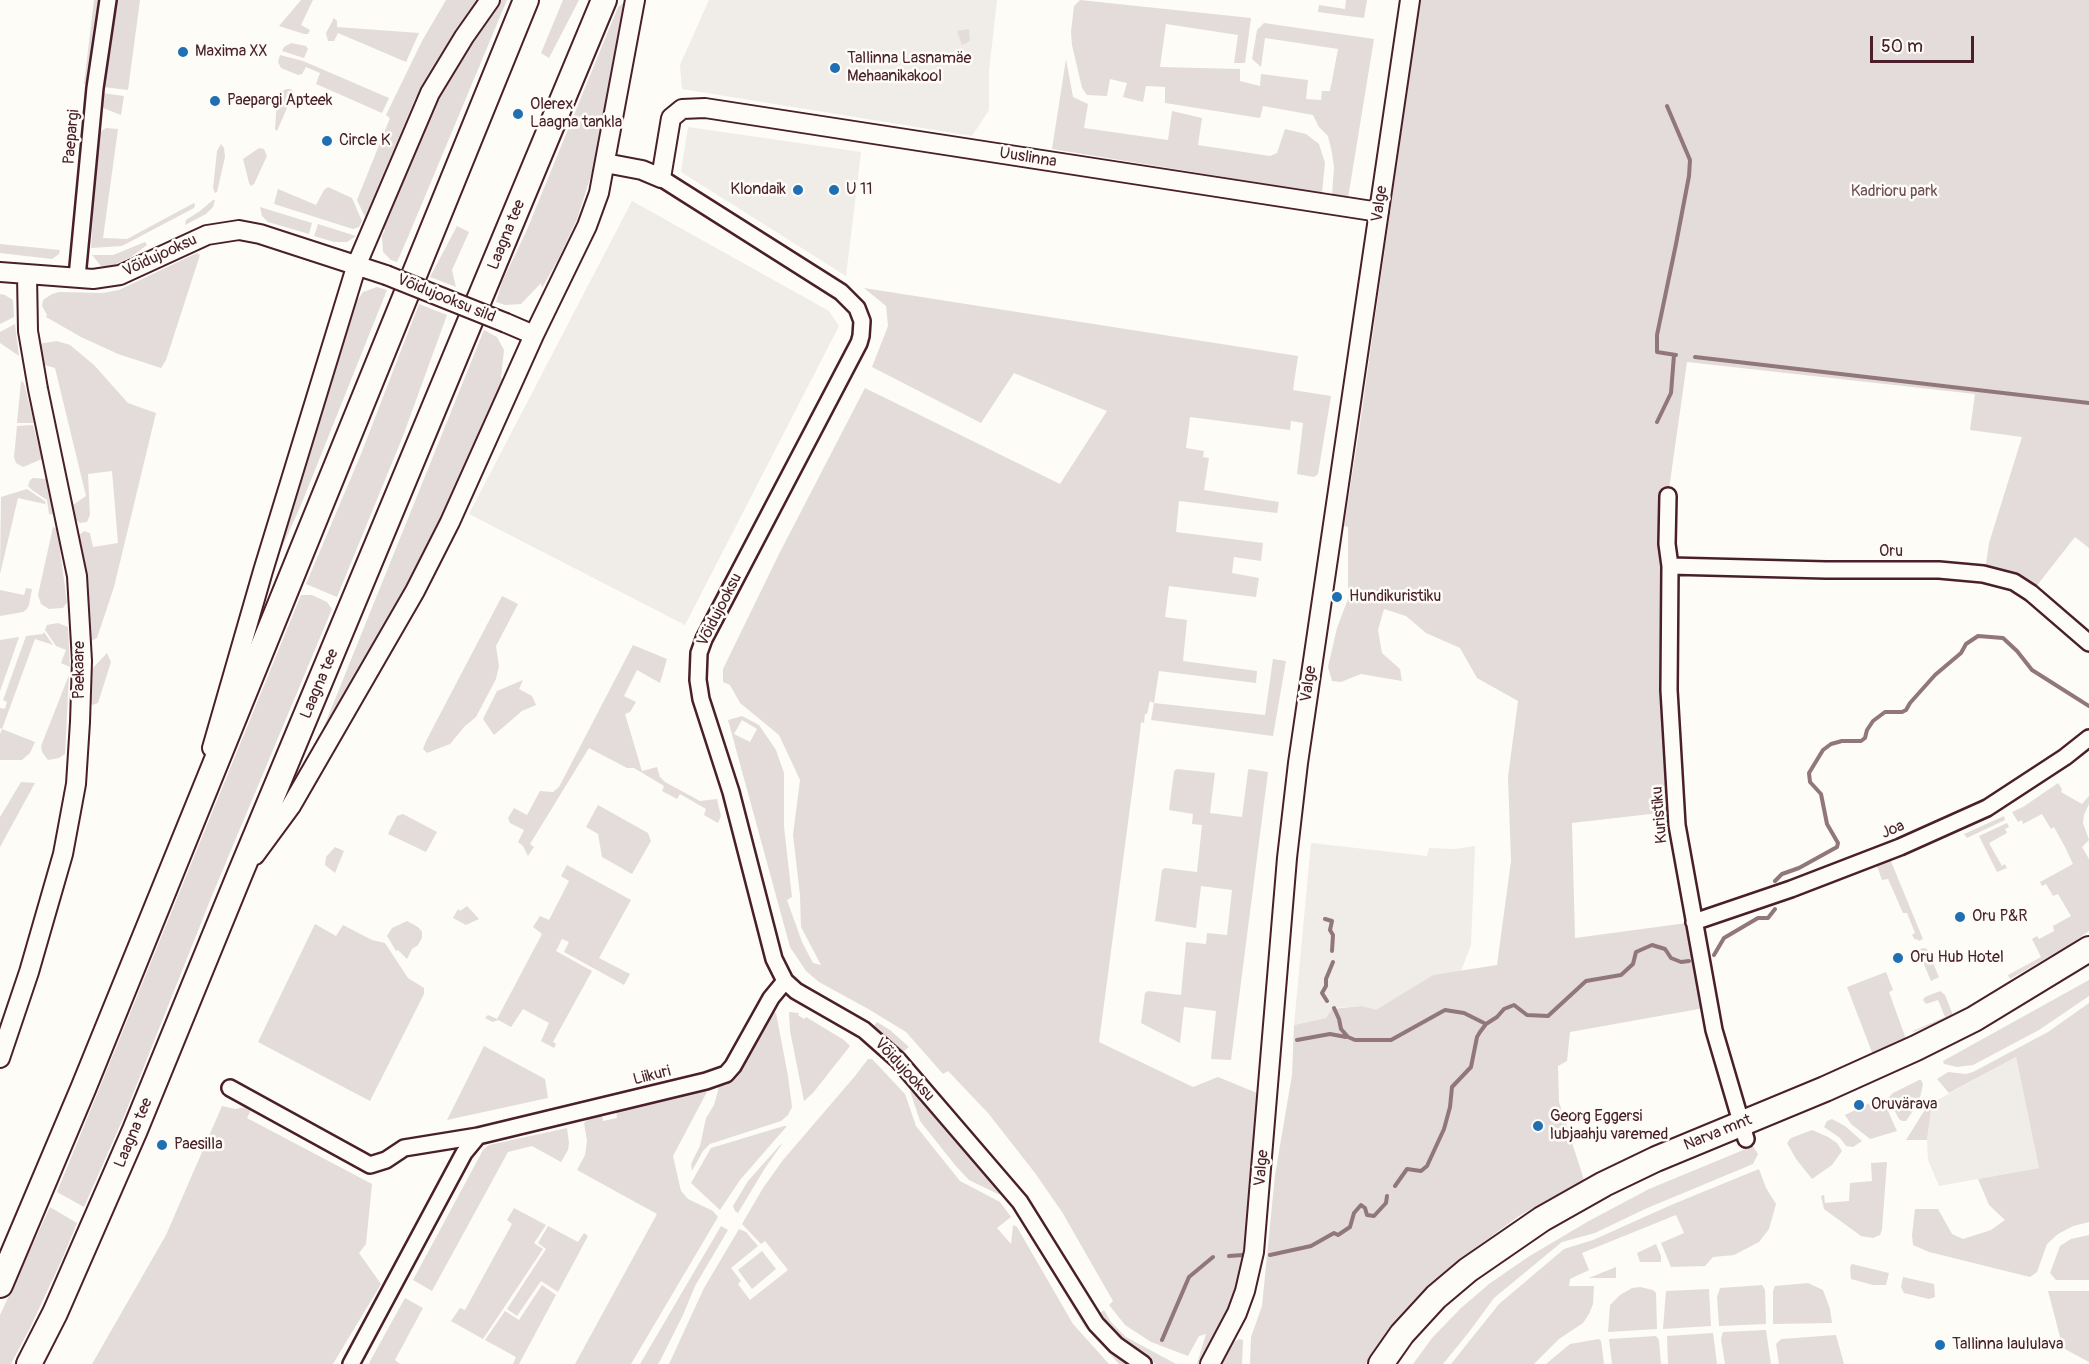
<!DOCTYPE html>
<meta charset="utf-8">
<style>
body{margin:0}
#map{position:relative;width:2089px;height:1364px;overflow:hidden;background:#fdfcf7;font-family:Pangolin,sans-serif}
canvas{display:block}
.scale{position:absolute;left:1870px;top:36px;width:104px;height:27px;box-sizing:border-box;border:3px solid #4a1f2b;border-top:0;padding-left:8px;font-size:18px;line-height:21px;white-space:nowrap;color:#4a1f2b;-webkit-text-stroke:4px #fdfcf7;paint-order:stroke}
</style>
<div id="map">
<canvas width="2089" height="1364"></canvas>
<div class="scale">50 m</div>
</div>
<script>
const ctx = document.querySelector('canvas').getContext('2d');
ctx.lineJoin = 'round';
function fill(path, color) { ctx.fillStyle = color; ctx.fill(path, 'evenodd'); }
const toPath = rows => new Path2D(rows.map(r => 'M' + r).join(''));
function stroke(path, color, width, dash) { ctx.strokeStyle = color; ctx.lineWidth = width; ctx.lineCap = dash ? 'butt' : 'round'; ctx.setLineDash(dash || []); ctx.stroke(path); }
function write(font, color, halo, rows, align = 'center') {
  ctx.font = font + ' Pangolin,sans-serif'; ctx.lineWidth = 5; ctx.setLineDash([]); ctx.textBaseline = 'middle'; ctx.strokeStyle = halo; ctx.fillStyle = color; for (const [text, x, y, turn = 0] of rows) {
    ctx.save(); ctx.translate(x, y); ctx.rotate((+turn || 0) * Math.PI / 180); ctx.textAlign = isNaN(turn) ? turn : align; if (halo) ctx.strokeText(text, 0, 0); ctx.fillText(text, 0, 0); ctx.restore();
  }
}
fill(toPath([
 [709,0,997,0,989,71,989,110,972,136,682,89,680,65],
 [688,127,861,152,846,276,681,172],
 [632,201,829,311,839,326,685,625,469,514],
 [1311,843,1427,856,1429,848,1455,849,1475,846,1471,945,1461,971,1433,975,1376,1011,1362,1006,1334,1008,1326,1018,1294,1025],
 [2016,1057,2039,1168,1939,1186,1928,1160,1927,1140,1932,1103]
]), '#f0ece8');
fill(toPath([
 [94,0,99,0,89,84,84,84],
 [116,0,140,0,128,90,103,87],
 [301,0,313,0,301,25,310,30,308,34,304,34,279,26],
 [446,0,480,0,432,71,415,99,365,217,357,200,390,118,386,115,422,41],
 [500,0,507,0,408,237,397,262,391,260,383,252,382,236,385,230,382,228,436,100,455,66],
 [563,0,579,0,549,58,541,53],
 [1080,0,1251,18,1245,63,1234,63,1238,35,1166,24,1160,67,1240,69,1240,81,1260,86,1261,74,1308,80,1306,99,1321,100,1322,91,1330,91,1338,49,1265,38,1261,67,1252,59,1257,30,1264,23,1374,39,1348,198,1332,195,1334,167,1332,153,1328,136,1319,127,1313,115,1263,106,1260,118,1165,103,1165,87,1146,86,1143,102,1123,97,1127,83,1110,79,1107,96,1087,95,1082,88,1072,45,1071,32,1074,6],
 [1346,0,1367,0,1364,18,1318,12,1319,5,1345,9],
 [1420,0,2089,0,2089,548,2075,537,2031,593,1985,571,1989,543,2022,437,1970,430,1975,394,1687,362,1668,496,1676,811,1572,823,1575,938,1694,922,1710,1007,1570,1032,1567,1061,1558,1066,1559,1102,1585,1183,1552,1197,1519,1216,1459,1260,1409,1308,1366,1364,1250,1364,1251,1337,1262,1306,1275,1175,1292,1075,1294,1025,1326,1018,1332,1009,1362,1006,1376,1010,1433,975,1497,965,1511,861,1508,777,1518,701,1477,678,1460,648,1426,633,1406,616,1384,609,1378,630,1382,653,1400,669,1402,681,1361,674,1341,682,1332,681,1328,667,1337,628,1348,599,1348,527,1344,526,1359,431],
 [623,3,628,5,596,160,577,219,559,258,542,288,541,283,521,304,505,305,496,302,502,282,526,232,618,7],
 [334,18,337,21,337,27,419,33,406,62,338,33,334,41,328,41,326,33],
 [969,29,970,41,962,45,957,31],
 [291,43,306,46,308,49,304,58,282,51,284,47],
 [280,55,303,61,389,98,382,113,316,84,320,73,306,67,302,74,298,75,281,68,278,62],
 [1066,59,1073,97,1088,104,1084,128,1168,140,1172,111,1202,118,1198,145,1270,156,1277,153,1285,129,1306,134,1319,144,1325,163,1322,193,1052,149],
 [286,89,291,89,294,92,277,131,275,129,277,98,281,92],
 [102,93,124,96,121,115,103,108],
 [106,128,118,129,103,238,127,239,194,203,195,205,194,208,122,246,91,248,97,140,100,132],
 [221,144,224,148,225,157,217,192,215,193,213,188,217,151],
 [259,148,264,149,267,156,254,184,251,186,249,183,243,159],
 [328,187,352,198,362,221,359,227,353,229,274,204,278,189,316,205,324,190],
 [213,200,215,200,213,207,206,214,185,225,186,220,200,211],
 [260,207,312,223,309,234,268,222,262,216],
 [318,224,356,236,347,242,334,242,314,236],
 [457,226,469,232,452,270,456,287,430,277],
 [145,242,147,245,131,257,112,266,101,266,92,255,113,255],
 [0,244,60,250,59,254,52,259,0,253],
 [197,253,200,255,166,360,161,368,118,354,81,337,46,317,47,315,42,306,43,300,52,294,59,292,102,293,119,290],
 [377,287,387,290,301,505,274,565,353,307,363,292],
 [864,288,1298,356,1293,390,1331,396,1318,474,1314,477,1297,474,1303,423,1291,421,1290,430,1190,417,1186,448,1204,451,1203,457,1209,458,1204,490,1279,502,1277,513,1179,501,1176,532,1263,543,1261,561,1234,557,1232,573,1259,578,1256,597,1169,586,1165,617,1187,620,1183,661,1257,671,1256,683,1159,671,1154,703,1265,715,1273,659,1286,661,1273,736,1151,720,1154,703,1150,701,1147,714,1145,714,1144,723,1141,722,1140,732,1099,1042,1193,1087,1218,1077,1257,1093,1248,1248,1241,1283,1204,1364,1197,1364,1206,1334,1199,1336,1188,1356,1151,1342,1125,1325,1109,1305,1113,1301,1062,1212,1035,1173,988,1113,948,1071,943,1074,906,1032,870,1010,819,982,806,971,790,947,728,720,742,716,759,725,776,750,784,773,784,827,792,897,787,900,802,942,813,963,821,965,801,927,800,895,793,835,800,780,779,735,740,703,730,685,723,682,723,669,779,554,865,388,1060,484,1107,411,1014,373,981,423,872,367,888,326,886,306],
 [742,720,757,729,750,742,734,734],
 [0,294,5,295,13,300,14,317,0,324],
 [419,304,447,315,403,436,337,597,306,584,361,454],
 [15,324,19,356,0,343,0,332],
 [484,330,497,337,504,350,501,378,504,380,442,518,415,573,321,740,319,739],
 [57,341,70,345,94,365,128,403,156,413,114,587,97,638,91,641,89,639,78,536,84,531,90,533,93,547,118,543,112,471,88,474,90,515,87,522,80,523,76,520,73,505,86,496,55,368,41,364,38,344],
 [21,381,24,383,34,423,17,423],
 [33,425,42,459,23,467,16,463,14,457,17,426],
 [33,478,48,479,56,515,49,514,47,500,32,490,28,486,30,480],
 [27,489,46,502,45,504,18,498,0,574,1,497],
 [53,527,57,529,67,602,63,608,49,609,41,604,38,595],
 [26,588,32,589,29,605,27,609,23,612,0,616,0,590,24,595],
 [301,595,312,595,327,602,332,609,211,898,125,1114,84,1207,57,1192],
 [502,596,518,604,496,646,499,666,496,679,476,717,465,726,450,744,427,753,423,749,426,741],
 [58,623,68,627,70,667,61,663,66,650,56,646,45,630,47,625],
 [44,632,53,645,35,639,2,729,35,742,30,753,22,760,0,760,0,734,2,729,0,728,0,708,5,709,7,702,3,700,26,636,43,634],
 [19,637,9,666,0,691,0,640],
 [633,645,667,659,660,683,637,670,624,696,636,702,630,712,625,714,642,771,657,767,660,777,665,782,700,801,717,799,721,816,718,823,704,815,706,809,680,794,677,799,662,791,664,786,634,768,627,768,589,748,530,844,534,847,528,856,523,846,518,842,524,830,510,823,508,818,514,808,527,815,540,791,553,792,559,787],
 [107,653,111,662,98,703,93,705,88,700,90,671],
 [69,675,65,754,59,758,48,760,42,752,41,746],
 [523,680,519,689,532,696,536,705,522,711,494,735,483,719,497,691],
 [1177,769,1215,773,1210,813,1242,817,1248,771,1249,769,1268,772,1231,1060,1211,1059,1216,1011,1184,1007,1180,1043,1141,1023,1145,993,1148,991,1181,995,1186,942,1206,944,1207,933,1227,935,1232,890,1201,886,1196,928,1155,921,1162,870,1165,868,1197,872,1202,825,1192,824,1193,814,1169,810,1174,771],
 [21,782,35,783,0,847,0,817],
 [2058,783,2062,789,2061,792,2082,804,2089,796,2089,804,2084,815,2083,823,2089,840,2082,847,2089,859,2089,931,2069,945,2010,979,2008,975,2041,957,2032,939,2037,936,2039,939,2054,931,2053,926,2071,916,2058,894,2053,896,2046,884,2042,886,2040,882,2073,864,2065,847,2054,827,2051,829,2042,814,2023,824,2022,820,2018,822,2012,812,2023,807],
 [598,805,648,833,651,841,632,874,602,857,598,834,586,827],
 [403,814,437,832,426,852,388,834,397,816],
 [2004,816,2005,820,1967,838,1964,834],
 [2007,823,2009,827,2005,829,2007,833,1989,843,2002,866,2005,864,2007,868,1997,872,1979,836],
 [335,847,344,851,335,873,325,865,326,857],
 [1890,859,1923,939,1919,941,1917,939,1915,940,1912,935,1915,933,1907,913,1903,913,1888,879,1882,880,1876,863],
 [567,865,631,900,599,958,630,974,624,985,564,952,569,942,562,939,556,951,592,971,553,1042,556,1044,554,1048,541,1041,549,1023,523,1009,511,1027,498,1020,493,1022,485,1018,488,1015,497,1019,542,934,533,927,540,916,549,920,569,881,561,876],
 [467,906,479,919,466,925,453,918,458,909,460,911],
 [407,921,418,927,422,932,422,938,418,945,412,949,407,959,398,950,396,951,387,936,392,928],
 [315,924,336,936,343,925,372,940,385,943,408,978,424,988,424,994,370,1101,258,1042],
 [1923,948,1927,949,1939,977,1931,981,1918,950],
 [1886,972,1893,990,1889,992,1906,1039,1873,1055,1847,987],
 [2089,980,2089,996,2039,1030,1973,1065,1957,1067,1944,1064,1943,1061],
 [1940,991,1945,995,1953,1015,1914,1032,1913,1031,1945,1017,1938,1000,1926,1004,1923,1000,1925,997],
 [2089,1003,2089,1222,2073,1226,2058,1234,2047,1244,2037,1272,2030,1277,1929,1252,1913,1245,1912,1235,1915,1209,1938,1209,1952,1234,1963,1239,1991,1230,2005,1220,1989,1205,1978,1179,2039,1168,2016,1057,1949,1093,1937,1079,1948,1072,1966,1074,1973,1072,2048,1032],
 [772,1011,776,1013,788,1076,792,1107,788,1115,781,1121,710,1144,703,1151,692,1171,691,1164,700,1146,706,1118,714,1105,719,1087,727,1085,735,1076],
 [789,1012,799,1013,798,1015,804,1019,806,1017,844,1040,850,1046,813,1093,804,1101,790,1031],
 [877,1022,890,1030,909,1047,901,1054,872,1028],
 [484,1046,545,1079,548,1098,447,1120],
 [868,1059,872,1059,905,1094,916,1126,960,1181,1000,1202,1011,1217,997,1228,1011,1244,1013,1225,1017,1227,1073,1324,1109,1364,669,1364,704,1288,739,1229,746,1232,758,1246,731,1268,741,1281,738,1284,750,1300,788,1270,765,1241,761,1244,742,1224,763,1188,783,1160,855,1076],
 [1919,1080,1921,1080,1923,1084,1919,1102,1906,1121,1902,1121,1899,1119,1888,1098,1893,1093],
 [709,1088,673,1156,681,1191,688,1199,713,1211,718,1217,631,1364,575,1364,657,1214,577,1170,585,1155,587,1141,584,1123,592,1115,602,1113,603,1121,617,1118,616,1110],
 [915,1089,1006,1195,998,1194,969,1180,955,1165,920,1121,910,1091],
 [1876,1100,1880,1100,1884,1102,1897,1131,1870,1139,1851,1124,1845,1115],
 [1929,1103,1932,1103,1927,1140,1906,1140],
 [222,1106,235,1109,253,1106,247,1118,372,1184,366,1244,359,1253,381,1284,333,1364,92,1364,166,1235],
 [1832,1119,1845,1126,1862,1141,1853,1147,1846,1146,1840,1138,1824,1127,1827,1121],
 [784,1126,787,1126,740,1180,720,1210,691,1183,711,1148],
 [567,1128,569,1143,568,1150,561,1162,532,1146,508,1152,432,1291,413,1280,483,1150,489,1145],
 [1812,1130,1828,1137,1837,1143,1842,1151,1832,1165,1812,1179,1796,1159,1787,1143,1791,1138],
 [782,1144,765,1168,738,1213,735,1211,733,1206,748,1181,780,1145],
 [1753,1146,1758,1154,1753,1164,1645,1209,1595,1233,1562,1242,1494,1298,1469,1332,1443,1364,1413,1364,1432,1338,1461,1308,1489,1284,1528,1257,1587,1222,1649,1189],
 [1887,1162,1882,1229,1880,1235,1873,1238,1861,1236,1824,1209,1821,1196,1824,1195,1825,1203,1849,1201,1850,1183,1872,1181,1871,1163],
 [1759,1169,1766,1188,1776,1204,1769,1229,1759,1242,1734,1255,1713,1257,1705,1266,1671,1267,1661,1243,1684,1233,1676,1215,1582,1253,1589,1270,1570,1279,1569,1286,1594,1286,1593,1304,1589,1314,1583,1323,1559,1339,1534,1364,1451,1364,1499,1304,1564,1249,1593,1240,1671,1205],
 [50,1207,77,1223,63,1257,30,1328,11,1364,0,1364,0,1315],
 [514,1208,546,1225,534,1243,543,1249,483,1339,451,1321,460,1308,465,1310,512,1224,507,1220],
 [1024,1220,1086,1322,1112,1350,1130,1364,1119,1364,1085,1327,1021,1221],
 [548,1226,578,1242,584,1233,588,1236,558,1292,541,1281,517,1316,507,1309,546,1249,538,1243],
 [721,1226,728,1230,695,1286,683,1315,660,1361,658,1364,640,1364],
 [2089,1235,2089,1280,2056,1280,2050,1273,2060,1246,2071,1239],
 [1656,1244,1661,1256,1661,1262,1640,1262,1637,1253],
 [762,1251,776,1269,752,1289,738,1270],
 [1852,1264,1889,1273,1886,1285,1873,1285,1851,1279,1850,1267],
 [1616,1267,1616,1278,1589,1278],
 [1903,1277,1934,1284,1935,1297,1929,1299,1904,1293,1901,1287],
 [1808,1283,1823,1290,1830,1309,1832,1323,1773,1324,1773,1291,1775,1286],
 [542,1285,556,1295,519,1364,513,1364,516,1357,485,1340,505,1311,519,1320],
 [1762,1285,1765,1290,1766,1324,1719,1326,1717,1297,1720,1288],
 [1640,1287,1653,1290,1656,1293,1657,1329,1608,1332,1610,1305,1620,1295,1632,1288],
 [1709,1289,1711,1326,1663,1329,1666,1291],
 [2048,1291,2089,1291,2089,1362,2063,1348],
 [405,1298,423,1308,395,1360,400,1364,370,1364,369,1363],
 [1104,1310,1111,1322,1126,1337,1176,1364,1156,1364,1133,1351,1097,1316],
 [1766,1330,1771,1364,1725,1364,1721,1339,1723,1332],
 [1713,1333,1717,1364,1668,1364,1667,1336],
 [1836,1335,1844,1364,1779,1364,1776,1344,1781,1339],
 [1656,1336,1659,1340,1661,1364,1612,1364,1609,1339],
 [1239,1339,1243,1340,1242,1364,1222,1364,1234,1342],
 [1599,1339,1601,1341,1604,1364,1546,1364,1570,1344]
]), '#e3dcda');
stroke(toPath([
 [1667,106,1690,160,1689,176,1676,244,1657,335,1657,352,1676,355],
 [1695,357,2089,403],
 [1657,422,1671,393,1674,355],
 [1775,881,1782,874,1799,868,1837,847,1838,843,1827,824,1821,794,1810,782,1809,773,1823,750,1831,744,1842,741,1861,741,1865,738,1867,730,1873,721,1885,712,1902,712,1906,710,1910,703,1935,675,1961,653,1966,644,1978,636,2003,638,2017,651,2032,670,2089,706],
 [1325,919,1332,921,1330,930,1333,935,1332,951],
 [1714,955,1724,938,1758,918,1768,918,1775,909],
 [1327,1001,1322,993,1326,986,1326,979,1333,962],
 [1334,1008,1339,1019,1341,1029,1348,1037,1355,1040,1391,1040,1445,1010,1464,1013,1486,1024],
 [1297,1040,1330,1034,1346,1037],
 [1395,1186,1407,1169,1421,1171,1427,1166,1444,1129,1450,1107,1452,1087,1471,1067,1477,1037,1480,1032,1486,1024,1497,1017,1504,1009,1514,1005,1527,1015,1548,1016,1586,981,1621,975,1633,964,1636,952,1652,945,1665,949,1671,958,1681,962,1689,961],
 [1270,1255,1311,1246,1334,1233,1338,1235,1350,1227,1354,1213,1361,1205,1365,1208,1367,1215,1374,1216,1386,1203,1387,1196],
 [1229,1256,1243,1255],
 [1162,1340,1189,1277,1213,1257]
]), '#91777b', 4);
const minor = toPath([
 [661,178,841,292,857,308,862,321,861,336,859,343,704,639,699,653,698,680,701,699,731,792,774,959,785,981,796,991,864,1030,898,1060,1020,1202,1096,1324,1116,1345,1143,1364],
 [77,277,95,88,108,0],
 [1668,496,1667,544,1670,566,1669,690,1677,825,1714,1030,1746,1139],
 [1670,566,1826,570,1939,570,1983,574,2014,582,2031,593,2089,643],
 [1694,922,1791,889,1900,847,1987,808,2065,757,2089,738],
 [230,1088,370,1165,386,1160,404,1148,478,1136],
 [351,1364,464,1153,478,1136,706,1081,726,1074,733,1066,771,998,785,981]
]);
const tertiary = toPath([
 [605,163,642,170,661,178,671,118,682,109,705,108,1379,212],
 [0,272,93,279,120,275,207,235,239,230,260,234,386,275],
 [506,323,534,335,587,226,599,193,635,0],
 [212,748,263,571,357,264,430,93,464,37,490,0],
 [255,855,291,806,415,591,450,522,534,335],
 [0,1058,29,972,63,854,76,784,80,722,82,661,77,576,38,389,28,331,27,275],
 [1210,1364,1237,1313,1245,1291,1254,1252,1287,858,1298,763,1410,0]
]);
const primary = toPath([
 [0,1285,83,1089,526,0],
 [29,1364,55,1313,135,1130,239,876,604,0],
 [1381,1364,1402,1334,1436,1297,1468,1270,1542,1219,1604,1184,1656,1159,1825,1089,1916,1048,1974,1019,2089,949]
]);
stroke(minor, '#4a1f2b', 20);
stroke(tertiary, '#4a1f2b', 22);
stroke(primary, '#4a1f2b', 28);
stroke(minor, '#fdfcf7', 15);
stroke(tertiary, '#fdfcf7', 18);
stroke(primary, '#fdfcf7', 24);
const tertiaryBridge = toPath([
 [386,275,506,323]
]);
stroke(tertiaryBridge, '#4a1f2b', 22, []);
stroke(tertiaryBridge, '#fdfcf7', 18);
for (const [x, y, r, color] of [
 [183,52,6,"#1f6fb2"],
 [835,68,6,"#1f6fb2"],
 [215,101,6,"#1f6fb2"],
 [518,114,6,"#1f6fb2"],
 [327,141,6,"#1f6fb2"],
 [798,190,6,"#1f6fb2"],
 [834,190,6,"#1f6fb2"],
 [1337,597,6,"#1f6fb2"],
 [1960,917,6,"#1f6fb2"],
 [1898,958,6,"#1f6fb2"],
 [1859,1105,6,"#1f6fb2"],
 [1538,1126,6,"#1f6fb2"],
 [162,1145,6,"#1f6fb2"],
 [1940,1345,6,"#1f6fb2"]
]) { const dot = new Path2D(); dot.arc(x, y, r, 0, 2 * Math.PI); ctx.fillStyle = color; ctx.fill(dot); stroke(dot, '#fdfcf7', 2); }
write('16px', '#4a1f2b', '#fdfcf7', [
 ["Maxima XX",195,52],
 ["Tallinna Lasnamäe",847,59],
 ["Mehaanikakool",847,77],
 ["Paepargi Apteek",227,101],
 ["Olerex",530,105],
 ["Laagna tankla",530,123],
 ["Circle K",339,141],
 ["Klondaik",786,190,"right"],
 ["U 11",846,190],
 ["Hundikuristiku",1349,597],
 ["Oru P&R",1972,917],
 ["Oru Hub Hotel",1910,958],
 ["Oruvärava",1871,1105],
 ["Georg Eggersi",1550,1117],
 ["lubjaahju varemed",1550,1135],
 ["Paesilla",174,1145],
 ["Tallinna laululava",1952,1345]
], 'left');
write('16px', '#4a1f2b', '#fdfcf7', [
 ["Paepargi",72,137,-85],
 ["Uuslinna",1028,158,9],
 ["Valge",1380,204,-82],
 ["Laagna tee",507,235,-68],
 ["Võidujooksu",160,256,-25],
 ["Võidujooksu sild",446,299,22],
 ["Oru",1891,552],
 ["Võidujooksu",720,610,-63],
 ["Paekaare",80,670,-90],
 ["Laagna tee",320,684,-67],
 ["Valge",1309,684,-82],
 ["Kuristiku",1660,815,-95],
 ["Joa",1893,830,-23],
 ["Võidujooksu",904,1070,47],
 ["Liikuri",652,1076,-14],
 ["Laagna tee",134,1133,-67],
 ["Narva mnt",1718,1133,-22],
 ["Valge",1262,1168,-85]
]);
write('16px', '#704e57', '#fdfcf7', [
 ["Kadrioru park",1894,192]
]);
</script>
